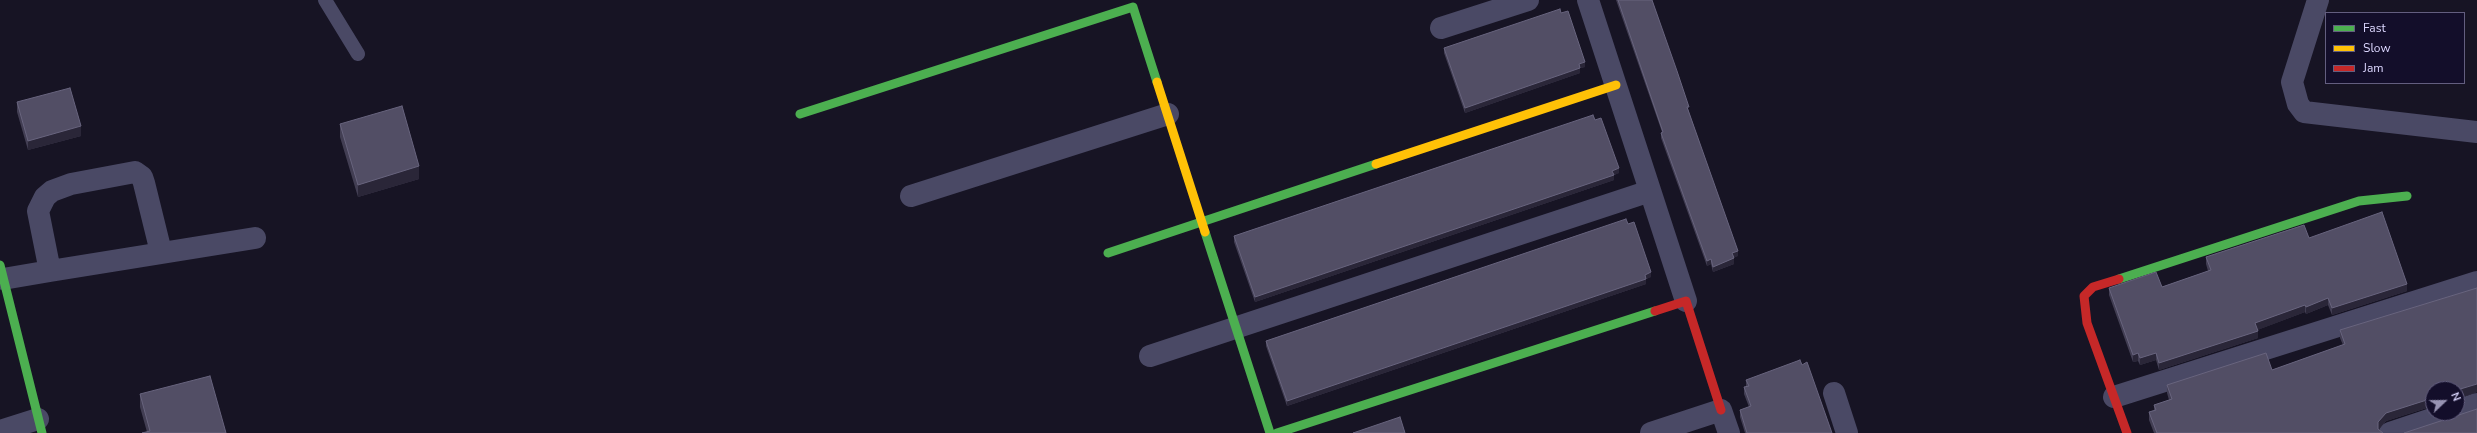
<!DOCTYPE html>
<style>
body{margin:0}
#map{position:relative;width:2477px;height:433px;overflow:hidden;background:#171424;font-family:"Nunito Sans",sans-serif}
canvas{display:block}
.legend{position:absolute;left:2325px;top:12px;width:140px;height:72px;box-sizing:border-box;background:#130e2a;border:1px solid #635e7f;margin:0;padding:5px 7px;list-style:none;font-size:12px;color:#dcd7ff}
.legend li{display:flex;align-items:center;gap:8px;height:20px}
.legend b{width:20px;border:1px solid #635e7f}
.north{position:absolute;left:2425px;top:381px;width:40px;height:40px;box-sizing:border-box;background:#130e2a;border:1px solid #635e7f;border-radius:50%;rotate:68deg;font-size:11px;font-weight:700;line-height:16px;text-align:center;color:#dcd7ff}
.north::after{content:'';display:block;margin:auto;width:14px;height:18px;background:#9793b2;clip-path:polygon(50% 0,100% 100%,50% 72%,0 100%)}
</style>
<div id="map">
<canvas width="2477" height="433"></canvas>
<ul class="legend">
<li><b style="height:5px;background:#4caf50"></b>Fast</li>
<li><b style="height:5px;background:#ffc107"></b>Slow</li>
<li><b style="height:5px;background:#c62828"></b>Jam</li>
</ul>
<div class="north">N</div>
</div>
<script>
const ctx = document.querySelector('canvas').getContext('2d');
ctx.lineJoin = 'round';
const toPath = rows => new Path2D(rows.map(r => 'M' + r).join(''));
function stroke(path, color, width, dash) { ctx.strokeStyle = color; ctx.lineWidth = width; ctx.lineCap = dash ? 'butt' : 'round'; ctx.setLineDash(dash || []); ctx.stroke(path); }
function fill(path, color) { ctx.fillStyle = color; ctx.fill(path, 'evenodd'); }
stroke(toPath([
 [325,0,358,54]
]), '#4a4965', 14);
stroke(toPath([
 [1588,0,1686,301],
 [2318,0,2292,82,2298,104,2304,112,2477,132],
 [1441,28,1528,0],
 [911,196,1168,114],
 [50,271,255,238],
 [3,279,50,271,38,211,45,197,52,191,71,184,135,172,142,177,144,183,161,252],
 [1150,356,1650,191],
 [1834,393,1847,433],
 [2114,397,2477,282],
 [2457,411,2477,404],
 [0,431,38,419],
 [1651,433,1721,410,1729,433],
 [2390,433,2450,413]
]), '#4a4965', 22);
stroke(toPath([
 [800,114,1133,7,1157,82],
 [1205,232,1270,433],
 [1108,253,1376,164],
 [0,265,42,433],
 [2119,279,2359,201,2407,196],
 [1277,433,1655,311]
]), '#4caf50', 9);
stroke(toPath([
 [1157,82,1205,232],
 [1376,164,1616,85]
]), '#ffc107', 9);
stroke(toPath([
 [2119,279,2093,287,2084,296,2087,323,2127,433],
 [1655,311,1686,301,1721,410]
]), '#c62828', 9);
fill(toPath([
 [1616,0,1652,0,1689,112,1738,256,1734,257,1734,264,1713,272,1711,264,1707,266,1661,138,1661,133,1662,132],
 [1444,48,1585,67,1580,68,1580,73,1465,113,1444,53],
 [17,102,81,136,28,150,17,112],
 [340,124,419,179,358,197,340,137],
 [1619,173,1614,175,1614,180,1255,302,1234,242,1234,236],
 [2309,238,2407,291,2332,315,2328,305,2306,314,2305,312,2257,330,2258,338,2159,370,2156,360,2140,365,2138,361,2133,362,2109,295,2109,288,2162,287,2208,271,2206,264,2206,257],
 [1651,277,1646,279,1646,284,1287,406,1266,346,1266,341],
 [2340,330,2477,392,2457,399,2457,389,2433,389,2433,406,2386,421,2379,429,2383,433,2154,433,2149,420,2149,412,2154,410,2154,405,2169,400,2167,393,2167,385,2272,370,2343,345,2340,338],
 [1802,365,1832,433,1745,433,1740,417,1740,410,1749,407,1744,394,1744,387,1746,387,1746,380],
 [140,394,226,433,147,432,140,407]
]), '#423e53');
fill(toPath([
 [1585,62,1585,67,1580,68,1580,73,1465,113,1465,108],
 [81,126,81,136,28,150,28,141],
 [419,166,419,179,358,197,358,185],
 [1619,168,1619,173,1614,175,1614,180,1255,302,1255,297],
 [1738,251,1738,256,1732,258,1732,253],
 [1734,258,1734,264,1713,272,1713,267],
 [1711,259,1711,264,1707,266,1707,261],
 [1651,272,1651,277,1646,279,1646,284,1287,406,1287,401],
 [2407,284,2407,291,2332,315,2332,308],
 [2328,298,2328,305,2306,314,2306,307],
 [2305,305,2305,312,2255,331,2255,323],
 [2258,331,2258,338,2159,370,2159,363],
 [2138,353,2138,361,2133,362,2133,355],
 [2156,353,2156,360,2140,365,2140,358],
 [2477,384,2477,392,2457,399,2457,390],
 [2433,398,2433,406,2386,421,2378,430,2378,422,2386,413]
]), '#2a2638');
const building = toPath([
 [1618,0,1652,0,1677,71,1689,107,1687,107,1738,251,1732,253,1734,258,1713,267,1711,259,1707,261,1661,133,1663,132,1618,0],
 [1560,9,1561,13,1568,11,1585,62,1579,64,1580,68,1465,108,1444,48,1560,9],
 [70,88,81,126,28,141,17,102,70,88],
 [402,106,419,166,358,185,340,124,402,106],
 [1593,115,1595,120,1601,118,1619,168,1612,171,1614,175,1255,297,1234,236,1593,115],
 [2382,212,2407,284,2332,308,2328,298,2306,307,2305,305,2255,323,2258,331,2159,363,2156,353,2140,358,2138,353,2133,355,2109,288,2156,272,2162,287,2211,270,2206,257,2304,225,2309,238,2382,212],
 [1626,219,1628,224,1634,222,1651,272,1645,275,1646,279,1287,401,1266,341,1626,219],
 [2477,288,2477,384,2457,390,2457,389,2433,389,2433,398,2386,413,2378,422,2378,429,2383,433,2157,433,2149,412,2156,410,2154,405,2172,399,2167,385,2266,353,2272,370,2345,344,2340,330,2477,288],
 [1800,360,1802,365,1807,362,1832,433,1747,433,1740,410,1751,406,1744,387,1749,386,1746,380,1800,360],
 [210,376,226,433,142,433,150,431,140,394,210,376],
 [2477,409,2477,433,2404,433,2477,409],
 [1400,417,1405,433,1353,433,1400,417]
]);
fill(building, '#524e65');
stroke(building, '#68647e', 1);
</script>
